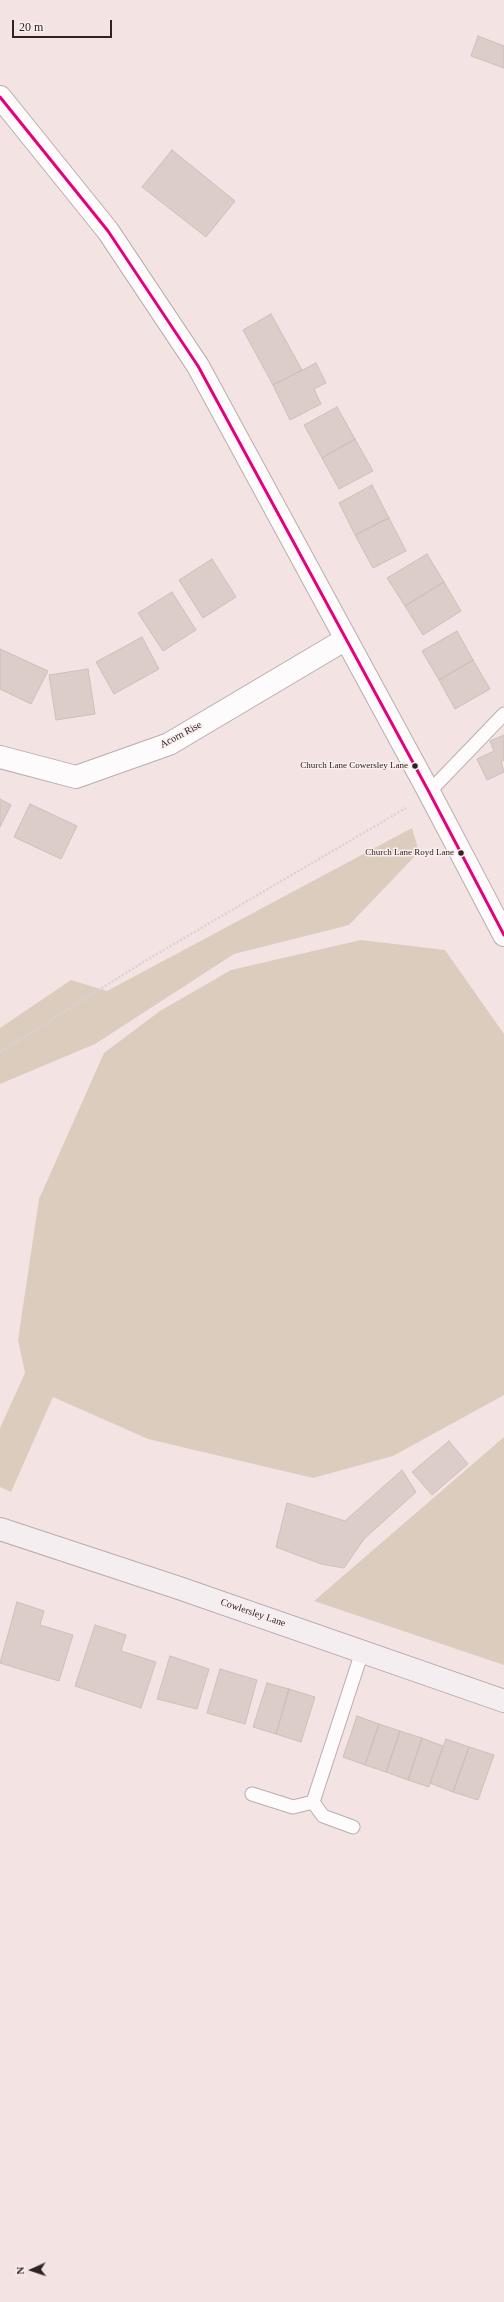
<!DOCTYPE html>
<style>
body{margin:0}
#map{position:relative;width:504px;height:2302px;overflow:hidden;background:#f4e3e3;font-family:Georgia,serif}
canvas{display:block}
.north{position:absolute;left:12px;top:2250px;width:40px;height:40px;-webkit-text-stroke:3px #fbeeee;paint-order:stroke;rotate:267deg;font-size:11px;font-weight:700;line-height:16px;text-align:center;color:#2e2323}
.north::after{content:'';display:block;margin:auto;width:14px;height:18px;background:#2e2323;clip-path:polygon(50% 0,100% 100%,50% 72%,0 100%)}
.scale{position:absolute;left:12px;top:20px;width:100px;height:18px;box-sizing:border-box;border:2px solid #2e2323;border-top:0;padding-left:5px;font-size:12px;line-height:14px;white-space:nowrap;color:#2e2323;-webkit-text-stroke:3px #fbeeee;paint-order:stroke}
</style>
<div id="map">
<canvas width="504" height="2302"></canvas>
<div class="north">N</div>
<div class="scale">20 m</div>
</div>
<script>
const context = document.querySelector('canvas').getContext('2d');
context.lineJoin = 'round';
function paint(path, color) { context.fillStyle = color; context.fill(path, 'evenodd'); }
const poly = rows => new Path2D(rows.map(r => 'M' + r).join(''));
function stroke(path, color, width, dash) { context.strokeStyle = color; context.lineWidth = width; context.lineCap = dash ? 'butt' : 'round'; context.setLineDash(dash || []); context.stroke(path); }
function write(font, color, halo, rows, align = 'center') {
  context.font = font + ' Georgia,serif'; context.lineWidth = 3; context.setLineDash([]); context.textBaseline = 'middle'; context.strokeStyle = halo; context.fillStyle = color; for (const [text, x, y, turn = 0] of rows) {
    context.save(); context.translate(x, y); context.rotate((+turn || 0) * Math.PI / 180); context.textAlign = isNaN(turn) ? turn : align; if (halo) context.strokeText(text, 0, 0); context.fillText(text, 0, 0); context.restore();
  }
}
paint(poly([
 [412,828,419,852,349,925,234,954,95,1044,0,1084,0,1028,71,980,107,991],
 [361,940,445,950,504,1034,504,1395,393,1456,313,1478,148,1439,53,1397,11,1492,0,1487,0,1428,25,1373,18,1340,39,1199,104,1053,160,1011,231,970],
 [504,1437,504,1665,314,1601]
]), '#dbccbe');
const building = poly([
 [478,36,504,46,504,68,471,56,478,36],
 [172,150,235,201,206,237,142,187,172,150],
 [271,314,302,370,273,385,243,330,271,314],
 [316,363,326,383,314,389,321,404,290,420,273,385,316,363],
 [337,407,355,439,322,458,304,425,337,407],
 [355,439,373,471,339,489,322,458,355,439],
 [372,485,389,518,355,535,339,503,372,485],
 [389,518,406,551,373,568,355,535,389,518],
 [427,554,444,582,405,606,387,578,427,554],
 [212,559,236,597,203,618,179,580,212,559],
 [444,582,461,611,423,635,405,606,444,582],
 [172,592,196,630,163,651,138,613,172,592],
 [457,631,473,660,439,680,422,651,457,631],
 [142,637,159,669,114,694,96,662,142,637],
 [0,649,48,671,31,704,0,689,0,649],
 [473,660,490,689,455,709,439,680,473,660],
 [88,669,95,714,56,720,49,675,88,669],
 [504,735,504,760,501,761,504,772,487,780,477,759,494,751,490,741,504,735],
 [0,799,11,805,0,827,0,799],
 [30,804,77,826,61,859,14,837,30,804],
 [449,1441,468,1464,432,1495,412,1472,449,1441],
 [402,1470,416,1492,364,1539,344,1568,321,1564,276,1547,287,1503,345,1521,402,1470],
 [17,1602,44,1611,40,1625,73,1635,59,1681,0,1663,17,1602],
 [95,1625,126,1635,121,1651,156,1662,141,1708,75,1686,95,1625],
 [170,1656,209,1669,197,1709,157,1699,170,1656],
 [220,1669,257,1680,245,1724,207,1713,220,1669],
 [267,1683,289,1689,276,1734,253,1727,267,1683],
 [289,1689,315,1697,301,1742,276,1734,289,1689],
 [357,1716,379,1724,365,1765,343,1757,357,1716],
 [379,1724,400,1731,386,1772,365,1765,379,1724],
 [400,1731,422,1738,408,1780,386,1772,400,1731],
 [422,1738,443,1746,429,1787,408,1780,422,1738],
 [446,1739,469,1747,453,1792,430,1783,446,1739],
 [469,1747,494,1755,478,1800,453,1792,469,1747]
]);
paint(building, '#dccdc8');
stroke(building, '#cbbfbc', 1);
const lane = poly([
 [429,792,504,714],
 [252,1794,293,1807,313,1802],
 [313,1802,362,1652],
 [313,1802,323,1816,353,1827]
]);
const street = poly([
 [0,97,108,231,198,366,429,792,504,935],
 [0,757,76,777,169,744,346,639]
]);
const secondary = poly([
 [0,1529,179,1588,504,1701]
]);
stroke(lane, '#baadad', 15);
stroke(street, '#baadad', 24);
stroke(secondary, '#baadad', 24);
stroke(poly([
 [0,1052,145,961,406,808]
]), '#d7d3d3', 2.5, [2, 2]);
stroke(lane, '#fdfbfb', 13);
stroke(street, '#fdfbfb', 22);
stroke(secondary, '#f4eef1', 22);
stroke(poly([
 [0,97,108,231,198,366,429,792,504,935]
]), '#e5007d', 3);
for (const [x, y, r, color] of [
 [415,766,3.5,"#2e2323"],
 [461,853,3.5,"#2e2323"]
]) { const dot = new Path2D(); dot.arc(x, y, r, 0, 2 * Math.PI); context.fillStyle = color; context.fill(dot); stroke(dot, '#fbeeee', 1.5); }
write('9px', '#2e2323', '#fbeeee', [
 ["Church Lane Cowersley Lane",408,766],
 ["Church Lane Royd Lane",454,853]
], 'right');
write('10px', '#2e2323', '#fbeeee', [
 ["Acorn Rise",181,735,-28],
 ["Cowlersley Lane",253,1613,19]
]);
</script>
